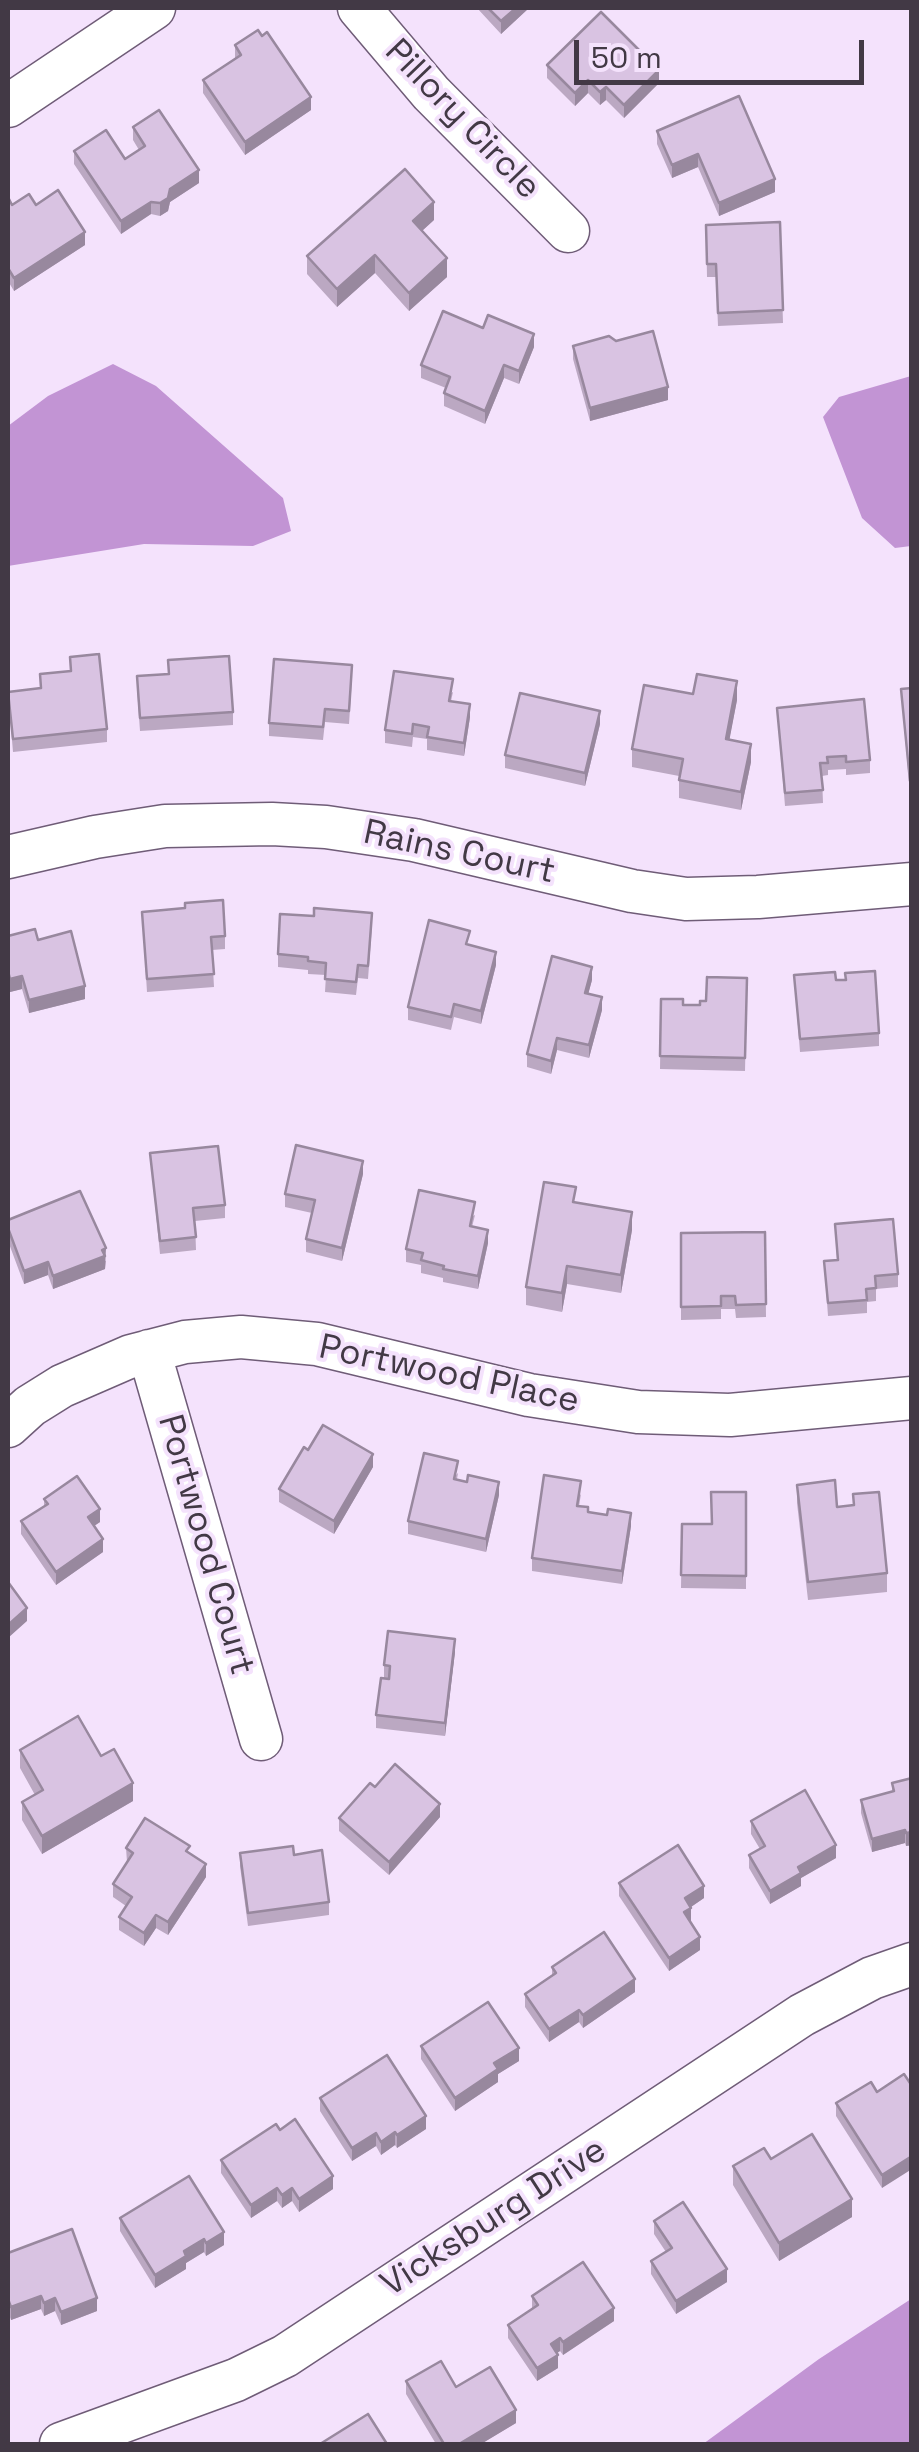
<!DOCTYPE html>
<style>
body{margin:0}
#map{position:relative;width:919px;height:2452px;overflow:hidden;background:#f4e2fc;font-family:"Space Grotesk",sans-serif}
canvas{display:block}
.frame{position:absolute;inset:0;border:10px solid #423945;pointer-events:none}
.scale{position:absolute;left:574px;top:40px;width:290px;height:45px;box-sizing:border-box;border:5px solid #423945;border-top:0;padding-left:12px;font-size:30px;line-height:35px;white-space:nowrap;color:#423945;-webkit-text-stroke:8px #f4e2fc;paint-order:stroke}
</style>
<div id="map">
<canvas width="919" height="2452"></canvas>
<div class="frame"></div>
<div class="scale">50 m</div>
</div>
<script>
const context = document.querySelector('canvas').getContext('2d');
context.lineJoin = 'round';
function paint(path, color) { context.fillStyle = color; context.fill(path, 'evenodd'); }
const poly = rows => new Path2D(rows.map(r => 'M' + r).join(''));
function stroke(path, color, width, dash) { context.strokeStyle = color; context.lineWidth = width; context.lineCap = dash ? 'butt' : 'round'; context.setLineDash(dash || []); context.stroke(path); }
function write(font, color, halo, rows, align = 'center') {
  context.font = font + ' "Space Grotesk",sans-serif'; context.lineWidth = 8; context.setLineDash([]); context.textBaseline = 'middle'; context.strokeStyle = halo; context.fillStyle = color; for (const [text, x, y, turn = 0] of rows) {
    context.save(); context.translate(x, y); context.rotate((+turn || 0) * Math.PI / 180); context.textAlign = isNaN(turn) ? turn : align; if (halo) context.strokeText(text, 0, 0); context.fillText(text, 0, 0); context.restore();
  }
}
paint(poly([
 [113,364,156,386,283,498,291,531,253,546,144,544,8,566,8,426,48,396],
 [911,376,911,546,895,548,862,518,823,417,839,397],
 [911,2299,911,2444,703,2444,819,2359]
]), '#c294d4');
const minor = poly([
 [359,8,431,93,568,231],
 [8,106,154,8],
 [8,857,95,837,165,826,272,824,326,827,414,840,632,891,686,899,758,897,912,884],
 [149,1351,261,1739],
 [8,1426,30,1406,62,1386,131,1356,185,1342,241,1337,317,1344,529,1395,638,1412,730,1415,912,1398],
 [61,2444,236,2380,285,2356,802,2015,872,1978,912,1964]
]);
stroke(minor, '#6f5c77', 45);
stroke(minor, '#fff', 42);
paint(poly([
 [477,8,529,8,501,34],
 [235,45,311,110,245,155,203,93,203,80,235,58],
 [547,65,659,83,624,118,606,100,600,105,588,93,575,106,547,78],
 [133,127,199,183,170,202,168,211,160,216,151,214,121,234,74,164,74,151,125,159,139,150,133,140],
 [657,131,775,192,719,216,698,167,672,178,657,144],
 [8,197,12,205,36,205,85,245,14,291,8,281],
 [434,220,422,231,447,277,409,311,375,273,337,307,307,274,307,256],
 [780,222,783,323,718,326,716,277,707,277,706,225],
 [483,328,534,347,519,384,504,378,485,424,444,406,444,393,446,388,421,378,421,365],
 [616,341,668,400,590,421,573,359,573,346],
 [70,657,107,729,107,742,13,752,8,692,41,688,70,671],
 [168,674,233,712,233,725,140,731,137,689],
 [352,678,349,724,325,722,323,740,269,736,269,723],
 [912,688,912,793,910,794,901,689],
 [453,692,451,701,470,717,464,756,427,750,427,739,413,737,412,747,385,743,385,730],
 [693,694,737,700,729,740,751,762,741,810,679,798,679,776,632,767,632,749],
 [777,708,870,760,870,773,846,775,846,769,828,770,828,775,822,776,823,803,785,806],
 [600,724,585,786,505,768,505,755],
 [142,912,225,936,225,949,212,950,214,987,147,992],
 [372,926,368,979,358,978,356,995,325,992,326,975,308,974,308,970,278,967,278,954],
 [8,936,38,940,85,999,29,1013,22,989,10,992,8,984],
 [470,945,496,965,481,1024,454,1017,451,1030,408,1020,408,1007],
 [794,975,879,1033,879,1046,800,1052],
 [747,978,745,1071,660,1069,661,999,683,1005,700,1005],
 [592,980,588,994,602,1010,589,1058,557,1050,551,1074,527,1067,527,1054],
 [150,1153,225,1205,225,1218,195,1221,196,1250,160,1254],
 [363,1174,342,1261,306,1252,306,1239,312,1213,285,1207,285,1194],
 [576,1203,632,1230,621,1293,567,1284,562,1312,526,1305,526,1287],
 [475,1215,472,1227,488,1243,478,1289,443,1282,443,1278,421,1273,421,1265,406,1262,406,1249],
 [8,1220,106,1261,105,1269,53,1289,48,1275,24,1284,8,1241],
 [835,1224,898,1274,898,1287,876,1289,876,1301,867,1302,867,1313,828,1316,824,1261,837,1260],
 [765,1232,766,1317,736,1318,735,1309,721,1309,721,1319,681,1320,681,1233],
 [308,1450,373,1467,334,1534,279,1502,279,1489],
 [458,1473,457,1479,499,1495,486,1552,408,1534,408,1521],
 [797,1485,837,1507,887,1573,887,1592,808,1600,797,1503],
 [746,1492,746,1589,681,1588,682,1524,712,1524],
 [581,1494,579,1506,588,1512,631,1526,622,1584,532,1571,532,1558],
 [44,1499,100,1522,94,1526,103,1552,56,1585,21,1534,21,1521,44,1506],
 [455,1652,445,1736,376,1728,376,1715,384,1678,384,1665],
 [20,1750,101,1756,133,1801,42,1854,22,1820,22,1802,35,1795,20,1768],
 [912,1778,912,1845,906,1846,905,1843,872,1852,861,1813,861,1800,892,1791,892,1783],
 [375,1787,440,1817,389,1875,339,1831,339,1818],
 [751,1821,836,1858,801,1878,801,1886,770,1904,749,1868,749,1855,760,1849,751,1834],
 [126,1848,190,1853,206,1877,168,1935,156,1928,144,1946,119,1930,119,1917,126,1906,113,1897,113,1884,127,1862],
 [240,1853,294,1855,329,1902,329,1915,248,1926,240,1866],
 [619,1883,704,1898,691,1907,690,1922,700,1950,669,1971,619,1896],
 [552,1967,635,1992,583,2028,579,2022,549,2042,525,2007,525,1994,552,1976],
 [421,2046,519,2061,498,2074,498,2082,455,2111,421,2059],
 [904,2074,882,2188,836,2116,836,2103,877,2092],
 [320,2098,426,2129,397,2148,395,2145,381,2155,376,2146,352,2161,320,2111],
 [280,2130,333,2189,299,2212,292,2201,282,2208,277,2201,251,2218,221,2173,221,2160],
 [733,2166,852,2217,779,2261,733,2185],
 [120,2218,224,2245,206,2256,204,2252,186,2263,186,2269,155,2288,120,2231],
 [654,2221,727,2282,676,2314,651,2274,651,2261,666,2252,654,2234],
 [8,2253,97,2311,61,2325,55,2311,44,2316,41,2309,11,2320,8,2312],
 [532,2296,614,2321,563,2355,560,2351,557,2353,558,2368,537,2381,508,2338,508,2325,532,2309],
 [406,2381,456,2387,516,2423,481,2444,436,2444,406,2394]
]), '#bba8c2');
paint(poly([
 [516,8,529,8,501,34,501,21],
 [659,70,659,83,624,118,624,105],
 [588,80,588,93,575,106,575,93],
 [606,87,606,100,600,105,600,92],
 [311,97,311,110,245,155,245,142],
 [698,154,698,167,672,178,672,165],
 [199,170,199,183,170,202,168,211,160,216,160,203,170,189],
 [775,179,775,192,719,216,719,203],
 [151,202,151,214,121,234,121,221],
 [434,202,434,220,413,239,413,221],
 [85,232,85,245,14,291,14,278],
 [375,255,375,273,337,307,337,289],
 [447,258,447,277,409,311,409,293],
 [534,334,534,347,519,384,519,371],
 [504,365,504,378,485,424,485,411],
 [668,387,668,400,590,421,590,408],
 [737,681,737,700,726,758,726,739],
 [470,704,470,717,464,756,464,743],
 [600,711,600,724,585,786,585,773],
 [751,744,751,762,741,810,741,792],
 [496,952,496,965,481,1024,481,1011],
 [592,967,592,980,585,1006,585,993],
 [22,976,22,989,10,992,10,979],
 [85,986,85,999,29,1013,29,1000],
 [602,997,602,1010,589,1058,589,1045],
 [557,1038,557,1050,551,1074,551,1061],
 [363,1161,363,1174,342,1261,342,1248],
 [632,1212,632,1230,621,1293,621,1275],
 [488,1230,488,1243,478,1289,478,1276],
 [106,1248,105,1269,53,1289,53,1276],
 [48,1262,48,1275,24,1284,24,1271],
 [567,1266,567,1284,562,1312,562,1293],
 [373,1454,373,1467,334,1534,334,1521],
 [499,1482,499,1495,486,1552,486,1539],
 [100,1509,100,1522,88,1530,88,1517],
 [631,1513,631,1526,622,1584,622,1571],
 [103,1539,103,1552,56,1585,56,1572],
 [27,1608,27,1621,8,1638,8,1625],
 [455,1639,455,1652,445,1736,445,1723],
 [133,1783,133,1801,42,1854,42,1836],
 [440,1804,440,1817,389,1875,389,1862],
 [905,1830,905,1843,872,1852,872,1839],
 [912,1832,912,1845,906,1846,906,1833],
 [836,1845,836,1858,801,1878,801,1886,770,1904,770,1891,798,1867],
 [206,1864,206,1877,168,1935,168,1922],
 [704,1886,704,1898,685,1911,685,1898],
 [691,1908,691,1921,684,1925,684,1912],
 [156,1915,156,1928,144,1946,144,1933],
 [700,1937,700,1950,669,1971,669,1958],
 [635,1979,635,1992,583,2028,583,2015],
 [579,2010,579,2022,549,2042,549,2029],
 [519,2048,519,2061,498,2074,498,2082,455,2111,455,2098,494,2063],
 [426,2116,426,2129,397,2148,397,2135],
 [395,2132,395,2145,381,2155,381,2142],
 [376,2133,376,2146,352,2161,352,2148],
 [912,2156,912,2169,882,2188,882,2175],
 [333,2176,333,2189,299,2212,299,2199],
 [277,2188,277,2201,251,2218,251,2205],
 [292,2188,292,2201,282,2208,282,2195],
 [852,2199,852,2217,779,2261,779,2243],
 [224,2232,224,2245,206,2256,206,2243],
 [204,2239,204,2252,186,2263,186,2269,155,2288,155,2275,184,2251],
 [727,2269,727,2282,676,2314,676,2301],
 [41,2296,41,2309,11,2320,11,2307],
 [55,2298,55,2311,44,2316,44,2303],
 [97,2298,97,2311,61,2325,61,2312],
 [614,2308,614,2321,563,2355,563,2342],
 [560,2338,560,2351,551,2357,551,2344],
 [558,2355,558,2368,537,2381,537,2368],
 [516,2410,516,2423,481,2444,459,2444]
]), '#98889e');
const building = poly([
 [488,8,516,8,501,21,488,8],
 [601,12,659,70,624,105,606,87,600,92,588,80,575,93,547,65,601,12],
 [258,30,262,36,267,32,311,97,245,142,203,80,241,55,235,45,258,30],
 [739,96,775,179,719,203,698,154,672,165,657,131,739,96],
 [159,110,199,170,170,189,168,198,160,203,151,202,121,221,74,151,106,130,125,159,145,146,133,127,159,110],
 [405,169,434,202,413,221,447,258,409,293,375,255,337,289,307,256,405,169],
 [58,190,85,232,14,278,8,268,8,197,12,205,29,194,36,205,58,190],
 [780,222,783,310,718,313,716,264,707,264,706,225,780,222],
 [443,311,483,328,488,315,534,334,519,371,504,365,485,411,444,393,450,377,421,365,443,311],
 [653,331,668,387,590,408,573,346,609,336,616,341,653,331],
 [99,654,107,729,13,739,8,692,41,688,40,674,71,671,70,657,99,654],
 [229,656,233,712,140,718,137,676,169,674,168,660,229,656],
 [274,659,352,665,349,711,325,709,323,727,269,723,274,659],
 [394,671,453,679,449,701,470,704,464,743,427,737,429,727,413,724,412,734,385,730,394,671],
 [697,674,737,681,726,739,751,744,741,792,679,780,683,759,632,749,644,685,693,694,697,674],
 [912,688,912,781,910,781,901,689,912,688],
 [520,693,600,711,585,773,505,755,520,693],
 [864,699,870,760,846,762,846,756,827,757,828,763,820,763,823,790,785,793,777,708,864,699],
 [223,900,225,936,211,937,214,974,147,979,142,912,185,908,185,903,223,900],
 [314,908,372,913,368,966,358,965,356,982,325,979,326,963,308,961,308,957,278,954,280,914,314,916,314,908],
 [429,920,470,931,466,944,496,952,481,1011,454,1004,451,1017,408,1007,429,920],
 [35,929,38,940,71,931,85,986,29,1000,22,976,10,979,8,971,8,936,35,929],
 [552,956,592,967,585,993,602,997,589,1045,557,1038,551,1061,527,1054,552,956],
 [875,971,879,1033,800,1039,794,975,835,972,836,980,846,980,845,973,875,971],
 [707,977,747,978,745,1058,660,1056,661,999,683,999,683,1005,700,1005,700,1001,706,1001,707,977],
 [296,1145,363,1161,342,1248,306,1239,315,1200,285,1194,296,1145],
 [218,1146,225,1205,193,1208,196,1237,160,1241,150,1153,218,1146],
 [544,1182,576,1187,573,1202,632,1212,621,1275,567,1266,562,1293,526,1287,544,1182],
 [419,1190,475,1202,470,1226,488,1230,478,1276,443,1269,444,1266,421,1260,423,1253,406,1249,419,1190],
 [80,1191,106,1248,102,1250,105,1256,53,1276,48,1262,24,1271,8,1228,8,1220,80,1191],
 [893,1219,898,1274,875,1276,876,1288,866,1289,867,1300,828,1303,824,1261,838,1260,835,1224,893,1219],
 [765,1232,766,1304,736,1305,735,1296,721,1296,721,1306,681,1307,681,1233,765,1232],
 [323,1425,373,1454,334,1521,279,1489,304,1447,308,1450,323,1425],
 [424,1453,458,1461,454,1479,467,1482,468,1475,499,1482,486,1539,408,1521,424,1453],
 [544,1475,581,1481,577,1506,588,1507,588,1512,607,1515,608,1509,631,1513,622,1571,532,1558,544,1475],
 [77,1476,100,1509,88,1517,103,1539,56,1572,21,1521,48,1504,44,1499,77,1476],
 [835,1480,837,1507,854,1505,853,1494,879,1492,887,1573,808,1582,797,1485,835,1480],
 [711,1492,746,1492,746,1576,681,1575,682,1524,712,1524,711,1492],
 [8,1582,27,1608,8,1625,8,1582],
 [388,1631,455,1639,445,1723,376,1715,381,1678,389,1679,390,1666,384,1665,388,1631],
 [78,1716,101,1756,114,1749,133,1783,42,1836,22,1802,43,1790,20,1750,78,1716],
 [395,1764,440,1804,389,1862,339,1818,370,1783,375,1787,395,1764],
 [912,1778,912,1832,906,1833,905,1830,872,1839,861,1800,894,1791,892,1783,912,1778],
 [805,1790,836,1845,798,1867,801,1873,770,1891,749,1855,765,1846,751,1821,805,1790],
 [145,1818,190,1846,186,1851,206,1864,168,1922,156,1915,144,1933,119,1917,132,1897,113,1884,133,1853,126,1848,145,1818],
 [678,1845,704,1886,685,1898,691,1908,684,1912,700,1937,669,1958,619,1883,678,1845],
 [293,1846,294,1855,322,1850,329,1902,248,1913,240,1853,293,1846],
 [604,1932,635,1979,583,2015,579,2010,549,2029,525,1994,556,1973,552,1967,604,1932],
 [488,2002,519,2048,494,2063,498,2069,455,2098,421,2046,488,2002],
 [387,2055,426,2116,397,2135,395,2132,381,2142,376,2133,352,2148,320,2098,387,2055],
 [904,2074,912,2086,912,2156,882,2175,836,2103,871,2082,877,2092,904,2074],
 [295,2119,333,2176,299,2199,292,2188,282,2195,277,2188,251,2205,221,2160,276,2124,280,2130,295,2119],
 [812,2134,852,2199,779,2243,733,2166,764,2148,771,2159,812,2134],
 [189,2176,224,2232,206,2243,204,2239,184,2251,186,2256,155,2275,120,2218,189,2176],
 [683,2202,727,2269,676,2301,651,2261,672,2248,654,2221,683,2202],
 [72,2229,97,2298,61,2312,55,2298,44,2303,41,2296,11,2307,8,2299,8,2253,72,2229],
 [583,2262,614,2308,563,2342,560,2338,551,2344,558,2355,537,2368,508,2325,538,2305,532,2296,583,2262],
 [441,2361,456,2387,490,2367,516,2410,459,2444,444,2444,406,2381,441,2361],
 [368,2414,387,2444,320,2444,368,2414]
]);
paint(building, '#d9c3e2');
stroke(building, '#98889e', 2.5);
write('35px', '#423945', '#f4e2fc', [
 ["Pillory Circle",462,120,46],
 ["Rains Court",459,853,12],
 ["Portwood Place",449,1375,12],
 ["Portwood Court",205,1545,74],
 ["Vicksburg Drive",494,2218,-33]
]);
</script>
